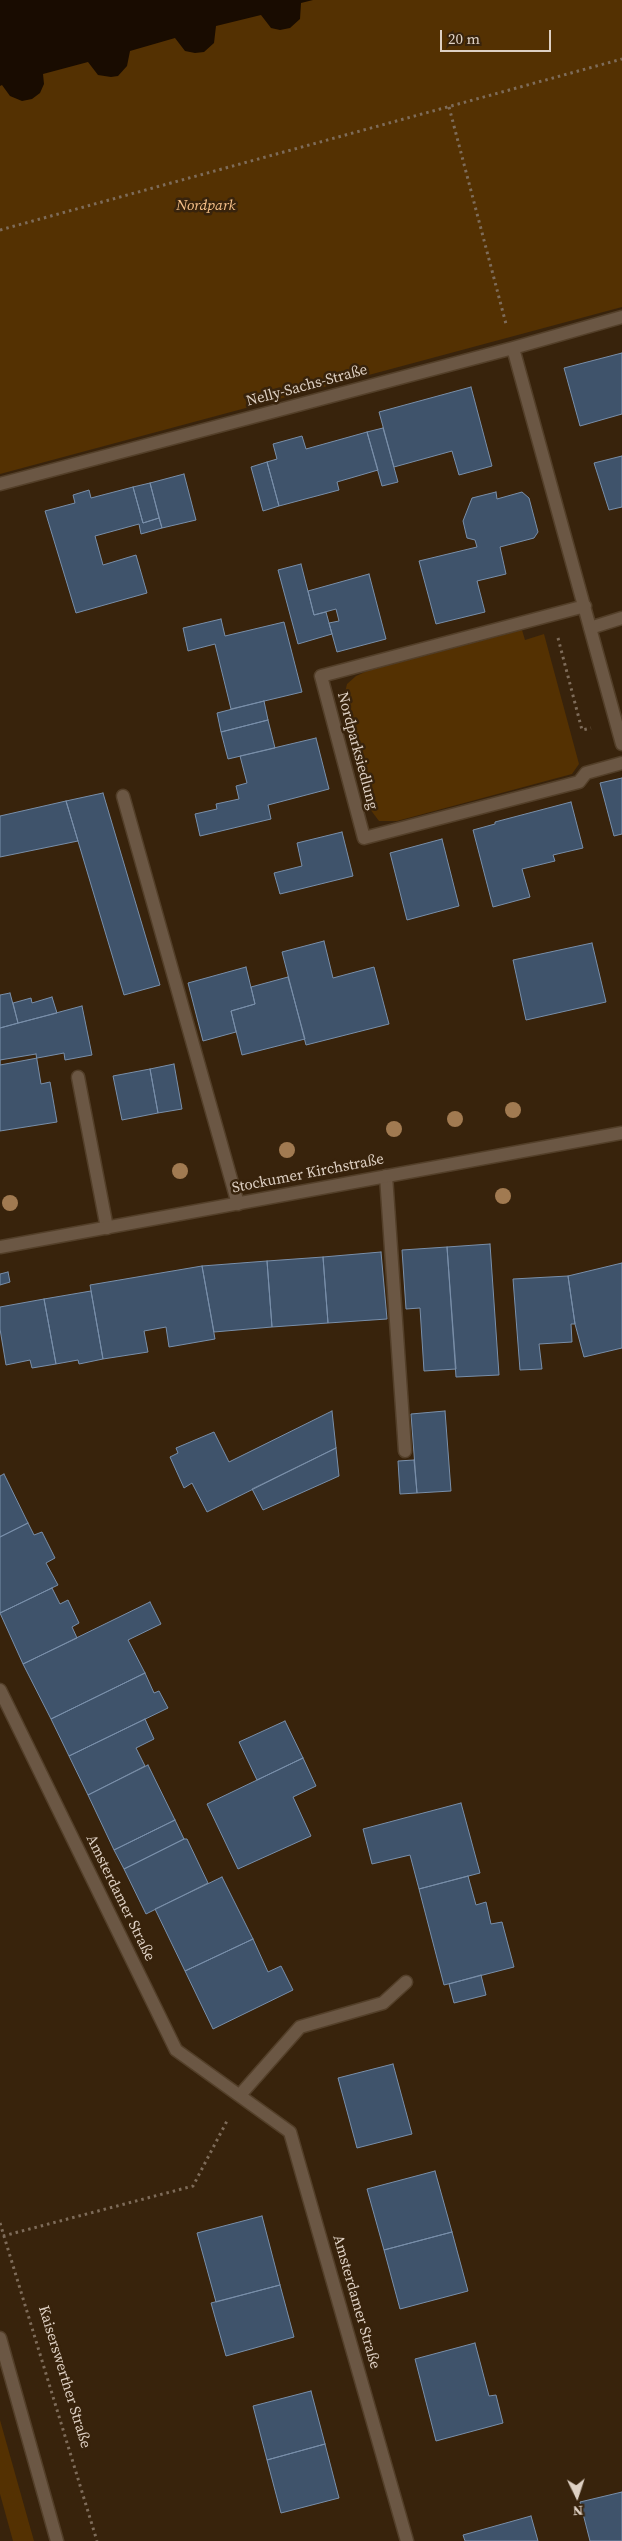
<!DOCTYPE html>
<meta charset="utf-8">
<style>
body{margin:0}
#map{position:relative;width:622px;height:2541px;overflow:hidden;background:#38230c;font-family:"Source Serif 4",serif}
canvas{display:block}
.north{position:absolute;left:552px;top:2471px;width:50px;height:50px;-webkit-text-stroke:4px #38230c;paint-order:stroke;rotate:176deg;font-size:14px;font-weight:700;line-height:20px;text-align:center;color:#ded0c3}
.north::after{content:'';display:block;margin:auto;width:18px;height:22px;background:#ded0c3;clip-path:polygon(50% 0,100% 100%,50% 72%,0 100%)}
.scale{position:absolute;left:440px;top:30px;width:111px;height:22px;box-sizing:border-box;border:2px solid #ded0c3;border-top:0;padding-left:6px;font-size:15px;line-height:18px;white-space:nowrap;color:#ded0c3;-webkit-text-stroke:4px #38230c;paint-order:stroke}
</style>
<div id="map">
<canvas width="622" height="2541"></canvas>
<div class="north">N</div>
<div class="scale">20 m</div>
</div>
<script>
const context = document.querySelector('canvas').getContext('2d');
context.lineJoin = 'round';
function paint(path, color) { context.fillStyle = color; context.fill(path, 'evenodd'); }
const poly = rows => new Path2D(rows.map(r => 'M' + r).join(''));
function stroke(path, color, width, dash) { context.strokeStyle = color; context.lineWidth = width; context.lineCap = dash ? 'butt' : 'round'; context.setLineDash(dash || []); context.stroke(path); }
function write(font, color, halo, rows, align = 'center') {
  context.font = font + ' "Source Serif 4",serif'; context.lineWidth = 5; context.setLineDash([]); context.textBaseline = 'middle'; context.strokeStyle = halo; context.fillStyle = color; for (const [text, x, y, turn = 0] of rows) {
    context.save(); context.translate(x, y); context.rotate((+turn || 0) * Math.PI / 180); context.textAlign = isNaN(turn) ? turn : align; if (halo) context.strokeText(text, 0, 0); context.fillText(text, 0, 0); context.restore();
  }
}
paint(poly([
 [0,0,622,0,622,307,0,474],
 [522,630,525,640,544,634,579,764,572,774,397,821,379,821,370,809,342,705,347,684,356,676,367,671],
 [0,2420,34,2541,13,2541,0,2494]
]), '#543102');
paint(poly([
 [0,0,313,0,301,3,300,19,290,28,280,30,271,28,261,15,216,26,214,43,204,52,195,53,185,51,175,38,130,51,127,66,118,76,111,77,98,75,88,62,43,74,44,84,40,93,32,99,22,101,10,96,2,85,0,86]
]), '#190c01');
const building = poly([
 [622,353,622,414,580,426,564,368,622,353],
 [471,387,492,466,459,475,452,451,394,467,379,412,471,387],
 [383,428,398,482,382,486,367,432,383,428],
 [367,432,378,470,337,482,339,490,279,506,267,462,277,459,273,444,302,436,306,449,367,432],
 [622,456,622,507,609,510,594,463,622,456],
 [267,462,279,506,263,511,251,467,267,462],
 [184,474,196,520,162,528,150,483,184,474],
 [150,483,159,518,143,523,133,487,150,483],
 [133,487,143,523,159,518,162,528,141,534,139,524,95,536,103,565,136,555,147,593,76,613,45,511,75,503,73,495,89,490,91,498,133,487],
 [496,492,497,499,522,492,529,498,538,532,534,538,500,547,506,574,477,581,485,612,436,624,419,561,477,547,475,540,467,538,463,521,472,498,496,492],
 [301,564,314,615,326,612,332,634,298,644,278,570,301,564],
 [369,574,386,639,337,652,329,623,339,621,336,609,314,615,308,591,369,574],
 [221,619,225,636,284,622,302,692,231,709,215,644,188,651,183,628,221,619],
 [264,701,268,720,221,732,217,713,264,701],
 [268,720,275,748,228,759,221,732,268,720],
 [316,738,329,789,268,805,271,819,200,836,195,814,217,809,216,804,239,799,236,786,247,783,240,756,316,738],
 [622,778,622,834,614,836,600,783,622,778],
 [103,793,160,985,124,995,66,801,103,793],
 [66,801,78,841,0,857,0,816,66,801],
 [571,802,583,848,553,855,555,861,522,869,530,897,493,907,473,830,495,824,495,822,571,802],
 [342,832,353,876,280,894,274,873,302,866,297,843,342,832],
 [442,839,459,906,407,920,390,853,442,839],
 [324,941,333,978,374,967,389,1024,306,1045,282,952,324,941],
 [592,943,606,1002,526,1020,513,960,592,943],
 [246,967,255,1004,231,1011,236,1032,203,1041,188,983,246,967],
 [288,977,305,1039,242,1055,231,1011,255,1004,251,987,288,977],
 [10,993,18,1023,0,1028,0,995,10,993],
 [52,997,57,1013,18,1023,13,1003,31,998,32,1003,52,997],
 [82,1006,92,1055,65,1060,64,1053,0,1065,0,1028,82,1006],
 [36,1054,41,1084,50,1082,57,1122,0,1131,0,1060,36,1054],
 [174,1064,182,1109,158,1113,150,1069,174,1064],
 [150,1069,158,1113,122,1120,113,1076,150,1069],
 [490,1244,499,1375,456,1377,447,1247,490,1244],
 [447,1247,456,1369,424,1371,420,1308,406,1309,402,1250,447,1247],
 [381,1252,387,1319,328,1323,323,1257,381,1252],
 [323,1257,328,1323,272,1327,267,1261,323,1257],
 [267,1261,272,1327,214,1332,202,1266,267,1261],
 [622,1263,622,1348,584,1357,575,1324,568,1276,622,1263],
 [202,1266,215,1339,169,1347,166,1327,144,1331,148,1352,103,1359,90,1285,202,1266],
 [8,1272,10,1282,0,1285,0,1274,8,1272],
 [568,1276,575,1324,571,1324,572,1342,539,1344,542,1369,520,1370,513,1279,568,1276],
 [91,1291,103,1359,79,1364,78,1360,56,1364,44,1299,91,1291],
 [44,1299,56,1364,32,1368,30,1360,6,1365,0,1329,0,1307,44,1299],
 [332,1411,336,1448,207,1512,192,1483,184,1488,170,1457,178,1453,176,1448,214,1432,229,1462,332,1411],
 [445,1411,451,1491,417,1493,411,1414,445,1411],
 [336,1448,339,1476,263,1510,252,1489,336,1448],
 [414,1460,417,1493,400,1494,398,1461,414,1460],
 [4,1474,28,1523,0,1537,0,1476,4,1474],
 [28,1523,34,1535,42,1532,55,1558,46,1563,58,1585,0,1613,0,1537,28,1523],
 [52,1588,60,1604,68,1600,79,1623,72,1627,77,1638,23,1664,0,1613,52,1588],
 [150,1602,161,1624,128,1640,145,1673,51,1719,23,1664,150,1602],
 [145,1673,154,1693,159,1691,168,1708,69,1756,51,1719,145,1673],
 [145,1719,154,1739,136,1748,145,1766,88,1795,69,1756,145,1719],
 [285,1721,303,1758,257,1780,239,1742,285,1721],
 [303,1758,316,1786,293,1797,311,1836,238,1869,207,1804,303,1758],
 [148,1765,175,1820,114,1850,88,1795,148,1765],
 [461,1803,480,1873,419,1889,410,1855,372,1864,363,1829,461,1803],
 [175,1820,184,1839,124,1869,114,1850,175,1820],
 [184,1839,187,1839,208,1883,146,1914,124,1869,184,1839],
 [468,1876,476,1905,486,1902,491,1924,502,1922,514,1967,444,1985,419,1889,468,1876],
 [222,1877,253,1939,185,1971,155,1909,222,1877],
 [253,1939,268,1972,281,1966,293,1990,213,2029,185,1971,253,1939],
 [481,1975,486,1995,454,2003,449,1984,481,1975],
 [393,2064,412,2134,357,2148,338,2078,393,2064],
 [435,2171,452,2232,384,2250,367,2189,435,2171],
 [262,2216,280,2285,216,2302,197,2233,262,2216],
 [452,2232,468,2291,400,2309,384,2250,452,2232],
 [280,2285,294,2337,226,2356,211,2303,280,2285],
 [475,2343,489,2396,496,2395,503,2423,436,2441,415,2359,475,2343],
 [311,2391,325,2444,267,2460,253,2406,311,2391],
 [325,2444,339,2498,281,2513,267,2460,325,2444],
 [622,2492,622,2541,590,2541,580,2502,622,2492],
 [531,2516,538,2541,465,2541,463,2535,531,2516]
]);
paint(building, '#3f536b');
stroke(building, '#798faa', 1);
const service = poly([
 [123,796,238,1204],
 [78,1077,107,1228],
 [386,1176,405,1451]
]);
const minor = poly([
 [513,348,622,744],
 [0,484,513,348,622,317],
 [585,606,321,676,364,838,579,782,586,773,622,763],
 [590,628,622,618],
 [0,1690,176,2050,290,2132,407,2541],
 [240,2095,300,2027,383,2003,406,1982]
]);
const tertiary = poly([
 [0,1247,622,1133],
 [0,2338,57,2541]
]);
stroke(service, '#533f29', 15);
stroke(minor, '#533f29', 15);
stroke(tertiary, '#533f29', 15);
stroke(poly([
 [449,107,506,324],
 [0,230,622,59],
 [558,638,582,730,591,728],
 [0,2223,97,2541],
 [3,2236,193,2186,228,2119]
]), '#7e6c5a', 3, [2.5, 4]);
stroke(service, '#6b5744', 12);
stroke(minor, '#6b5744', 12);
stroke(tertiary, '#6b5744', 12);
context.fillStyle = '#a17a51';
for (const [x, y] of [
 [513,1110],
 [455,1119],
 [394,1129],
 [287,1150],
 [180,1171],
 [503,1196],
 [10,1203]
]) { context.beginPath(); context.arc(x, y, 8, 0, 2 * Math.PI); context.fill(); }
write('italic 15px', '#f7c18a', '#38230c', [
 ["Nordpark",206,206]
]);
write('15px', '#ded0c3', '#38230c', [
 ["Nelly-Sachs-Straße",307,386,-15],
 ["Nordparksiedlung",357,751,75],
 ["Stockumer Kirchstraße",308,1174,-11],
 ["Amsterdamer Straße",120,1898,64],
 ["Amsterdamer Straße",356,2302,74],
 ["Kaiserswerther Straße",64,2377,73]
]);
</script>
